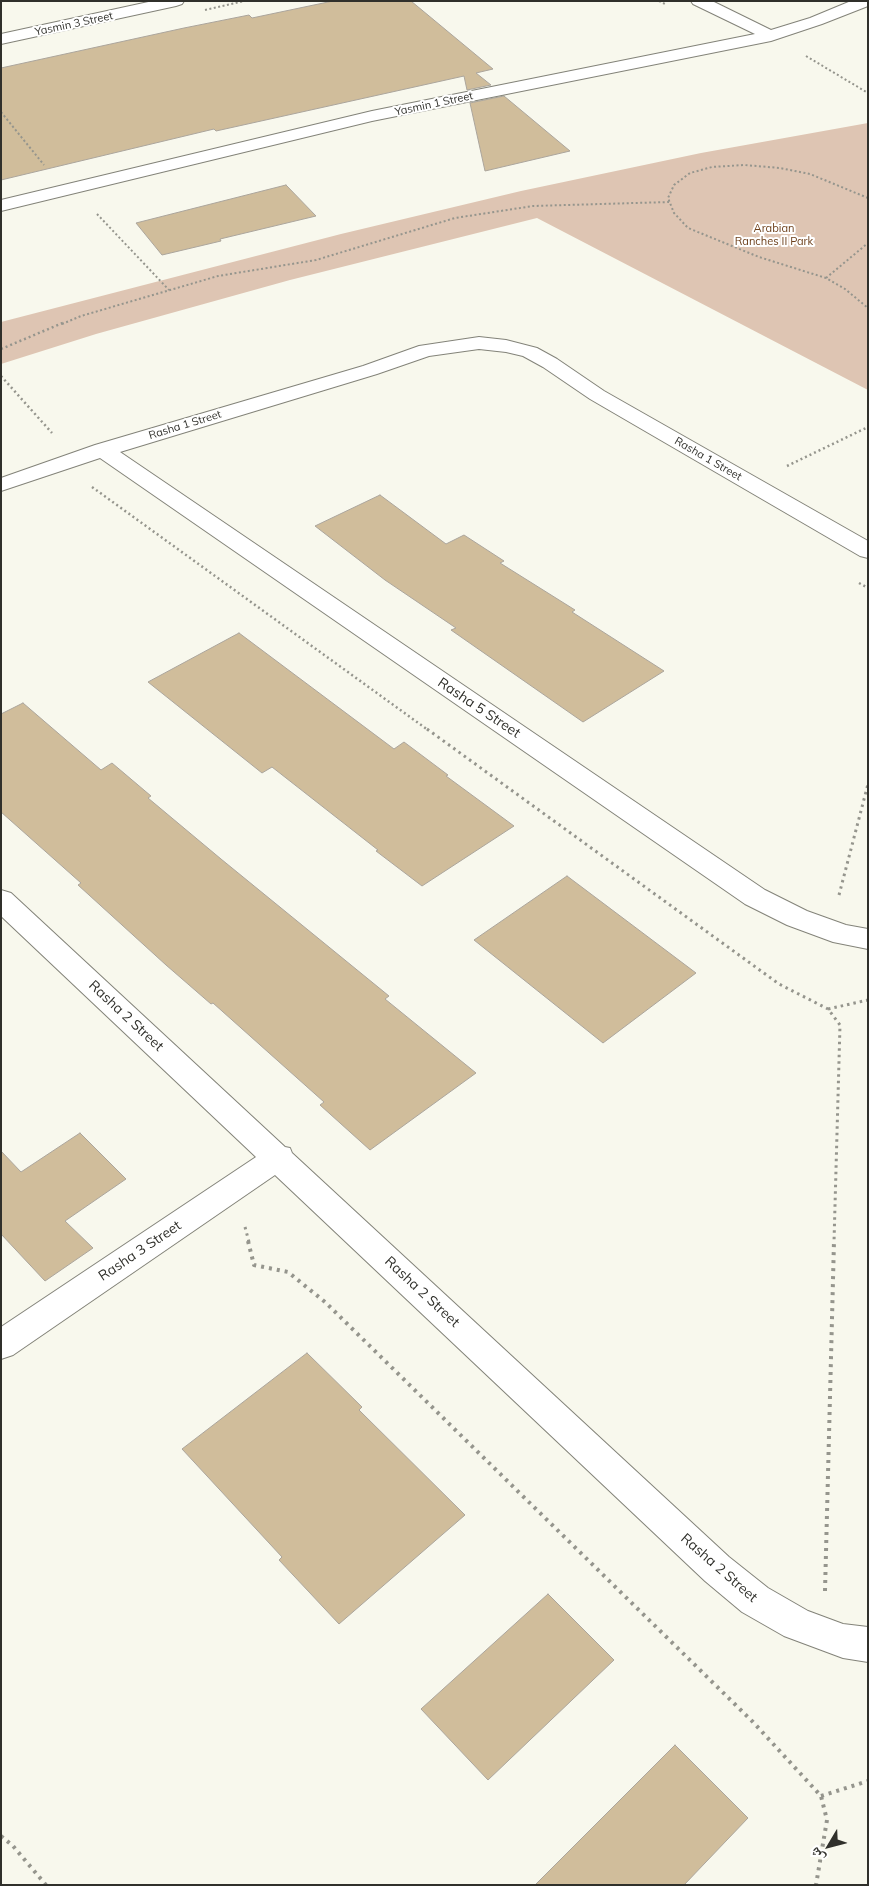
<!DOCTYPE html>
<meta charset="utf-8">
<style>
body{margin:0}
#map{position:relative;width:869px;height:1886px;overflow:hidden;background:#f8f8ed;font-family:Mulish,"Noto Naskh Arabic",sans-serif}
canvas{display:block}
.frame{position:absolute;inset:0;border:2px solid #30302b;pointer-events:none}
.north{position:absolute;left:804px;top:1821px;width:50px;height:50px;-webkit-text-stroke:4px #fff;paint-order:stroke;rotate:233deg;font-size:14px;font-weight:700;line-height:20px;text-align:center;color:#30302b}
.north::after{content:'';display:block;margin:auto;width:18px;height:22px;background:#30302b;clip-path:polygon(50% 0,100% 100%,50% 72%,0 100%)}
</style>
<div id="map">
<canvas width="869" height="1886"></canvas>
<div class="frame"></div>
<div class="north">ش</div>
</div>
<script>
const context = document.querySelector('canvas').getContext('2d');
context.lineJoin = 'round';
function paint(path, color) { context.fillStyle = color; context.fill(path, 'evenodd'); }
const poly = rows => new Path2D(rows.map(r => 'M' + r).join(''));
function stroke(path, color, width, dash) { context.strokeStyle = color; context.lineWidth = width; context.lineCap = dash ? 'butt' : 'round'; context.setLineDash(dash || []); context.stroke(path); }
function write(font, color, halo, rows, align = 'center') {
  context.font = font + ' Mulish,sans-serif'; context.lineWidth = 4; context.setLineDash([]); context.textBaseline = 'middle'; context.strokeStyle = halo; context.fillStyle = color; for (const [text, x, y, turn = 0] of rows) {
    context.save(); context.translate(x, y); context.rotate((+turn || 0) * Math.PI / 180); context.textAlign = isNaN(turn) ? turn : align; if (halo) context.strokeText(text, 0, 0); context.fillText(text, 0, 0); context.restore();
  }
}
paint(poly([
 [868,123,868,390,537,218,290,280,96,334,1,364,1,322,341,234,521,191,701,153]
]), '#dec5b3');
const building = poly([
 [333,1,411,1,493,69,476,73,491,85,467,90,464,76,216,131,214,129,1,180,1,68,184,28,249,15,252,18,333,1],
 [504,96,570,151,485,171,470,103,504,96],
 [286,185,316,216,220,239,221,241,162,255,136,223,286,185],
 [380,495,446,544,464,535,504,561,500,563,575,610,572,612,664,671,583,722,451,630,456,628,385,580,315,526,380,495],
 [239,633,394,749,404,742,448,775,446,776,514,826,422,886,376,851,378,850,272,767,262,773,148,682,239,633],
 [23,703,101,770,112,763,151,796,148,798,221,859,389,996,385,999,476,1073,370,1150,320,1105,324,1102,213,1003,211,1004,166,965,78,885,81,883,1,812,1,714,23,703],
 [567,876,696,973,603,1043,474,940,567,876],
 [80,1133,126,1179,65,1221,93,1248,45,1281,1,1234,1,1151,21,1172,80,1133],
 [307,1353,362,1407,359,1410,465,1515,339,1624,279,1560,282,1557,182,1449,307,1353],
 [548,1594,614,1660,488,1780,421,1709,548,1594],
 [675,1745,748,1818,684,1885,535,1885,675,1745]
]);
paint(building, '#d0bd9b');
stroke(building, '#aba59c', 1);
const street = poly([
 [153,1,184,1,182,4,176,6,1,44,1,34,153,1],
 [691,1,712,1,771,30,810,18,851,1,868,1,868,6,822,24,771,41,372,121,1,211,1,200,372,111,755,34,693,4,691,1],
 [479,337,506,340,537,348,557,359,604,391,868,541,868,558,860,556,590,399,543,367,523,356,506,352,479,349,429,356,377,374,120,452,765,890,807,911,846,925,868,929,868,949,833,942,787,925,745,904,100,458,1,491,1,478,95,445,363,366,419,346,479,337],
 [1,890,11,893,285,1147,290,1148,292,1153,729,1557,768,1588,808,1611,843,1624,868,1627,868,1662,843,1658,784,1636,742,1612,705,1581,275,1175,13,1355,1,1359,1,1327,256,1157,1,916,1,890]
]);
stroke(street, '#838379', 2);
stroke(poly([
 [659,1,667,5],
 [205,10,244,1],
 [806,56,868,93],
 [1,112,44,165],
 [868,198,810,174,780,168,744,165,712,167,690,173,674,185,668,198,674,213,688,228,759,257,826,278,845,289,868,308],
 [97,214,169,290],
 [826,278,868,243],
 [62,324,81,316,218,276,316,260,455,218,533,206,669,202]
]), '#95958d', 2, [2, 2.5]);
stroke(poly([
 [1,349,65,322],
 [1,376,52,433],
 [787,466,868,427],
 [92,487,428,730],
 [859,583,868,588]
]), '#95958d', 2.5, [2, 3]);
stroke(poly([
 [427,729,779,984,828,1009,840,1025,834,1242],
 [839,895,868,784],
 [828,1009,868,1000],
 [245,1227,249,1242]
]), '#95958d', 3, [2.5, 4]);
stroke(poly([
 [248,1241,254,1265,288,1272,325,1302,753,1722,821,1796,827,1820,816,1885],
 [825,1591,834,1241],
 [821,1796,868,1781],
 [1,1836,13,1846,46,1885]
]), '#95958d', 4, [3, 5]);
paint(street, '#fff');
write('11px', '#30302b', '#fff', [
 ["Yasmin 3 Street",74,24,-12],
 ["Yasmin 1 Street",434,104,-12],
 ["Rasha 1 Street",185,425,-17],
 ["Rasha 1 Street",708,459,30]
]);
write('11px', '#6c3f1a', '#fff', [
 ["Arabian",774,229],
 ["Ranches II Park",774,242]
]);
write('14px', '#30302b', '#fff', [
 ["Rasha 5 Street",479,708,34],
 ["Rasha 2 Street",126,1016,43],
 ["Rasha 3 Street",140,1251,-34],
 ["Rasha 2 Street",422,1292,43],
 ["Rasha 2 Street",719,1568,41]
]);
</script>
